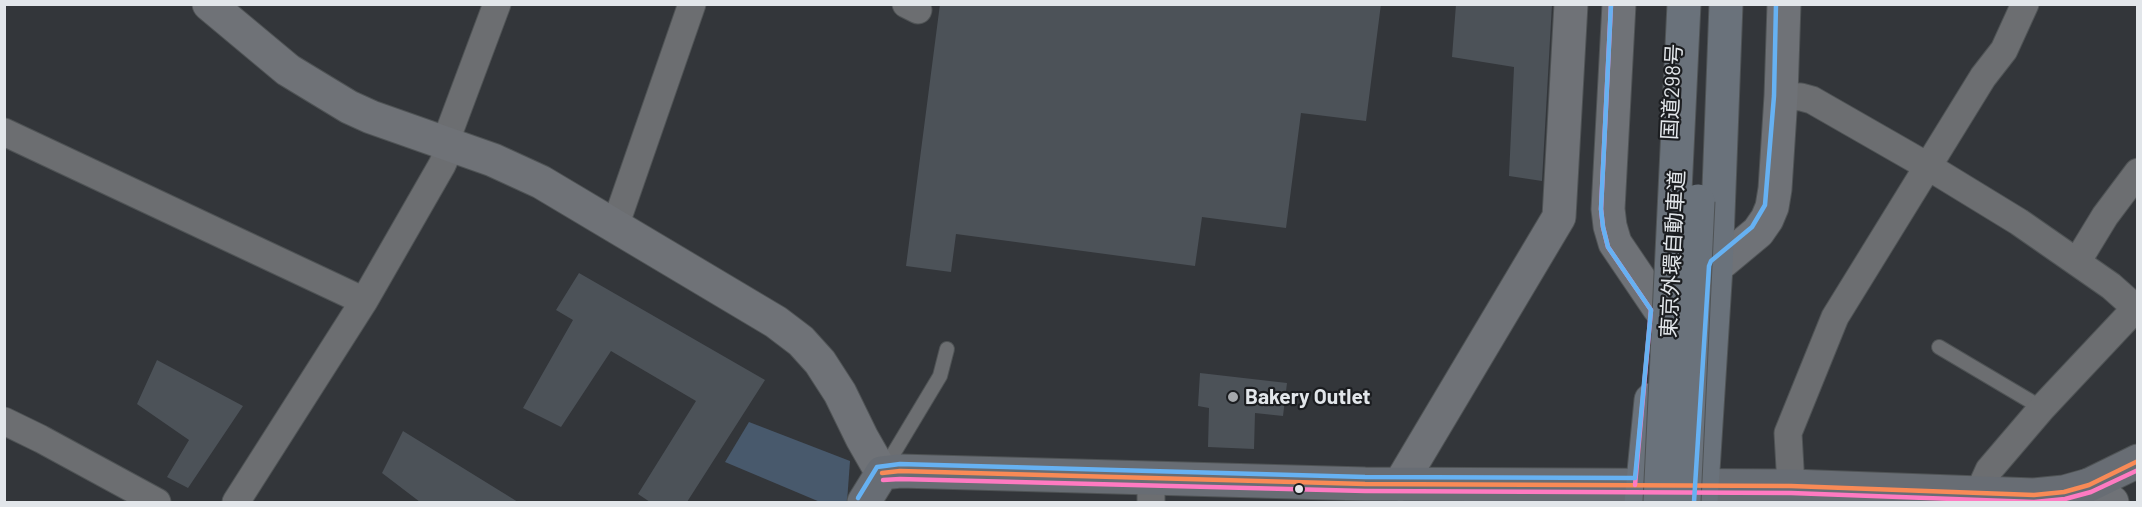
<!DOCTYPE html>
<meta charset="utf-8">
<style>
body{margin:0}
#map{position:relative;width:2142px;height:507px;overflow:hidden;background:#33363a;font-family:Barlow,sans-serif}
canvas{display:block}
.frame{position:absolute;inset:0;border:6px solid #e2e6ea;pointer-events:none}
</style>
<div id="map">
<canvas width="2142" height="507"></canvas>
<div class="frame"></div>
</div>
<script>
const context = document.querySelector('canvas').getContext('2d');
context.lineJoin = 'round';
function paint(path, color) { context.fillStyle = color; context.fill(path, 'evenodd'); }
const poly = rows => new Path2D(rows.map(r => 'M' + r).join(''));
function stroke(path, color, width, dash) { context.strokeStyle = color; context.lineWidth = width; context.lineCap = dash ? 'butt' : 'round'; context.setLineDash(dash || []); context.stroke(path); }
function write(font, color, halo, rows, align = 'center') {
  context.font = font + ' Barlow,"Noto Sans JP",sans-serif'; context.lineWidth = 4.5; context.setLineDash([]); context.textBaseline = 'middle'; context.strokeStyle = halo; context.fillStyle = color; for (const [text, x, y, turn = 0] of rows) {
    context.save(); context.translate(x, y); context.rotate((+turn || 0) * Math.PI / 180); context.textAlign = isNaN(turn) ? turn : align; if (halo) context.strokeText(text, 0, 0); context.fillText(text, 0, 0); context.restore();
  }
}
paint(poly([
 [749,422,850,461,847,502,820,502,725,462]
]), '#48596c');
paint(poly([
 [940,4,1381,4,1366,121,1301,113,1286,228,1202,217,1195,266,956,234,951,272,906,266],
 [1456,4,1552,4,1542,181,1509,176,1514,67,1452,57],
 [579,273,765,380,687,502,650,502,638,494,696,401,611,351,561,427,523,408,573,320,556,310],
 [157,360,243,406,188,488,167,477,189,440,137,404],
 [1200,373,1287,383,1283,416,1255,413,1254,449,1208,447,1209,408,1198,406],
 [403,431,518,502,420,502,382,473]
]), '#4c5258');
const lane = poly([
 [1939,347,2042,408],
 [883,471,940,376,947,349]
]);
const street = poly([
 [906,4,918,10],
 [1781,96,1801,97,1812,100,1929,167,2019,222,2111,286,2138,310],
 [4,132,364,301],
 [445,143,497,4],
 [615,226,692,4],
 [2077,262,2105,216,2138,172],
 [4,421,41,439,157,502],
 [1151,479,1151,502],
 [1791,486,1788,433,1835,317,1983,77,2004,50,2025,4],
 [1979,492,1989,470,2042,408,2136,308],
 [236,502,364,301,442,165,451,145]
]);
const secondary = poly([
 [209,4,288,70,349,107,371,117,493,160,541,182,776,322,801,341,820,362,840,393,862,438,882,473],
 [1619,4,1608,209,1610,226,1615,243,1659,308],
 [1716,267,1758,232,1767,219,1772,207,1775,189,1781,96,1784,4],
 [1400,484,1559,217,1571,4],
 [2089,485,2112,502]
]);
const primary = poly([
 [864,502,882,473,900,471,1365,484,1791,486,2034,495,2064,492,2089,485,2138,461]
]);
const highway = poly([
 [1641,502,1651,400],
 [1701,502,1716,267,1726,4]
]);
stroke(lane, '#4f5355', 16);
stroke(street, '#4f5355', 29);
stroke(secondary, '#4f5355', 35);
stroke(primary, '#4f5355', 35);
stroke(highway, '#4f5355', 35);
stroke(lane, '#6c6e71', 14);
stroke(street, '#6c6e71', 27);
stroke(secondary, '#6f7277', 33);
stroke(primary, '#686d74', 33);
stroke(highway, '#6a727b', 33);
const highwayBridge = poly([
 [1660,502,1684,4],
 [1684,502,1698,201]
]);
stroke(highwayBridge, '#4f5355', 35, []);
stroke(highwayBridge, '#6a727b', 33);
stroke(poly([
 [882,473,900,471,1365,484,1791,486,2034,495,2064,492,2089,485,2138,461]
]), '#f98a56', 4.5);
stroke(poly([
 [1611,4,1601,209,1603,227,1608,247,1651,310,1635,485],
 [883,480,900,479,1365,491,1791,493,2034,502,2065,499,2091,492,2138,470]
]), '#fe7ac1', 4.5);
stroke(poly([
 [858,498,877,467,900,464,1365,477,1635,478,1651,310,1608,247,1603,227,1601,209,1611,4],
 [1694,502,1709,266,1711,261,1752,227,1765,205,1774,96,1776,4]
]), '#66b1f2', 4.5);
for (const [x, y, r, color] of [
 [1233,397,6,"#a5a8ac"],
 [1299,489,5,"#e2e6ea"]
]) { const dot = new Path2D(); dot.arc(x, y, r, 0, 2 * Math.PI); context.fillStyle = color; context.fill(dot); stroke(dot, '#1b1d20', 2); }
write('21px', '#e2e6ea', '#1b1d20', [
 ["国道298号",1672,92,-87],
 ["東京外環自動車道",1673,254,-87]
]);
write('bold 21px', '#e2e6ea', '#1b1d20', [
 ["Bakery Outlet",1245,397]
], 'left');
</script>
